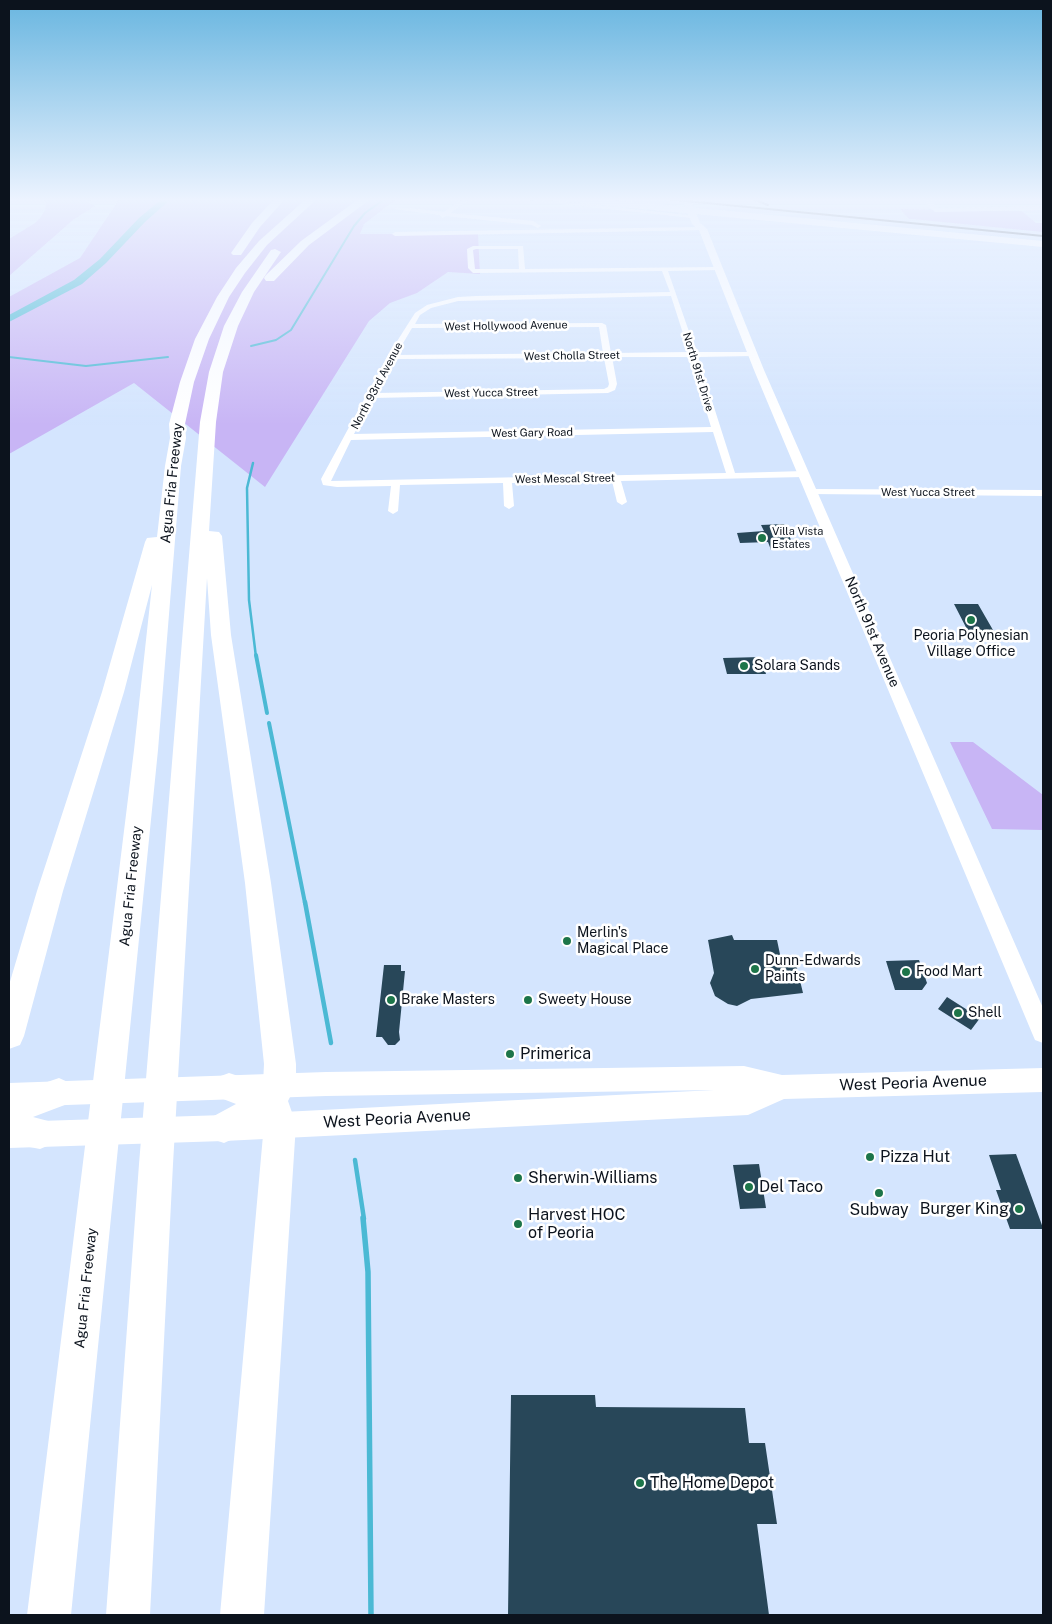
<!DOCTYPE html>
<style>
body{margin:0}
#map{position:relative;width:1052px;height:1624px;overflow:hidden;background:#d4e5fe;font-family:"Public Sans",sans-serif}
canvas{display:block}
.frame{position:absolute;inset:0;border:10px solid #0c131d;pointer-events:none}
</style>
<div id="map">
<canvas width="1052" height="1624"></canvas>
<div class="frame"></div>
</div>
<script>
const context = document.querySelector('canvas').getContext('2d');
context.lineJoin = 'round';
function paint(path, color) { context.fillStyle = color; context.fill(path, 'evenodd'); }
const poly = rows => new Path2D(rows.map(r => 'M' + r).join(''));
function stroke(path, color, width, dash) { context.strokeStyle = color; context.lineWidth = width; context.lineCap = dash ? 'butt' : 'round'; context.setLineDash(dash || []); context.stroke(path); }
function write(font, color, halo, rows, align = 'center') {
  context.font = font + ' "Public Sans",sans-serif'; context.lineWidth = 5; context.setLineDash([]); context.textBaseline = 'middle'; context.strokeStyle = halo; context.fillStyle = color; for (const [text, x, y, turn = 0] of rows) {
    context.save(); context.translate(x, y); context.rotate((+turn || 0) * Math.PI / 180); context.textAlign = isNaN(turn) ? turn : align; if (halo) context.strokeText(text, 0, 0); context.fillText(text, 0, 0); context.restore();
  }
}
paint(poly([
 [42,198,95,198,88,202,95,206,73,220,9,276,9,239,35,223,40,218,45,210,46,203],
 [120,198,398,198,364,224,360,234,478,234,480,274,448,272,417,293,390,303,369,321,265,487,134,383,9,454,9,297,80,258],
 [900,209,1022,211,1036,223,1043,223,1043,232,912,219,909,219],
 [950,742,973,742,1043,795,1043,830,992,829]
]), '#c8b5f5');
stroke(poly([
 [251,346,276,340,291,330,354,226,365,213,386,198],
 [9,357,86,366,168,357]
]), '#4bb9d4', 2);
stroke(poly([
 [253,463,247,488,249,600,256,657]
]), '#4bb9d4', 2.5);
stroke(poly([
 [256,655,267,713],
 [269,723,305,903]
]), '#4bb9d4', 4);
stroke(poly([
 [305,902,331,1043],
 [355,1160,364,1219]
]), '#4bb9d4', 4.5);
stroke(poly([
 [363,1218,368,1272,371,1615]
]), '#4bb9d4', 5.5);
paint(poly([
 [163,198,172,198,145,222,106,263,82,284,9,322,9,315,74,280,100,259,139,218,163,198]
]), '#4bb9d4');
paint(poly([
 [784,524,795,549,771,550,768,542,740,543,737,533,764,531,761,525],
 [954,604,978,604,997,637,971,637],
 [761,657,766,674,727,674,723,658],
 [732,935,734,940,777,940,782,964,796,964,803,993,751,999,737,1006,728,1004,715,996,710,983,714,973,708,940],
 [919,960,927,983,922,990,895,990,886,961],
 [384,965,401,965,401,971,405,971,399,1032,400,1040,395,1045,388,1045,382,1037,376,1037],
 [947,997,980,1018,971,1030,938,1009],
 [1016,1154,1043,1228,1043,1229,1010,1229,996,1190,1001,1190,989,1155],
 [759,1164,766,1208,740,1209,733,1165],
 [511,1395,595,1395,596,1407,745,1408,749,1443,765,1443,777,1524,757,1524,769,1615,508,1615]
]), '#284759');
paint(poly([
 [464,198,471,198,450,213,533,221,541,226,538,228,532,225,446,216,442,218,440,215,395,209,398,207,444,212,464,198],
 [508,198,529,198,696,216,693,218,508,198],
 [921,198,927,198,937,208,1043,206,1043,210,935,212,921,198],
 [703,227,705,230,395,236,392,234,395,232,703,227],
 [473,246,523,246,525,269,720,267,720,269,718,270,668,271,696,352,753,352,757,354,753,356,698,357,735,473,804,471,809,474,804,477,621,481,627,502,622,505,617,502,612,481,512,483,514,506,509,509,504,506,503,483,400,485,398,511,393,514,388,511,391,486,337,487,323,485,321,479,387,357,415,313,427,305,458,297,477,296,670,292,662,271,473,273,468,268,467,249,473,246],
 [476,249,518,249,519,269,475,269,473,250,476,249],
 [671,296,689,352,611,353,606,325,602,323,415,324,420,315,431,308,458,301,671,296],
 [599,327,603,353,396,355,412,328,599,327],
 [612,357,690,357,711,427,354,434,373,398,608,393,615,390,617,384,612,357],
 [604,358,609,384,608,387,604,389,376,393,394,359,604,358],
 [713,432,726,473,331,481,351,440,713,432],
 [812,489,1043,490,1043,496,809,494,809,490,812,489]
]), '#fff');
paint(poly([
 [682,198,690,198,700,223,707,229,764,370,1043,1008,1043,1043,1035,1040,1032,1033,754,370,699,230,692,224,682,198]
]), '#fff');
paint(poly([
 [744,1066,782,1075,1043,1068,1043,1092,784,1099,748,1115,224,1141,9,1148,9,1122,224,1115,714,1090,326,1096,9,1107,9,1083,326,1072,744,1066]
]), '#fff');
paint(poly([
 [275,198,286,198,260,227,241,255,233,255,231,253,252,223,275,198],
 [307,198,318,198,267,245,245,273,229,297,209,339,194,382,185,424,186,438,181,466,158,750,71,1615,27,1615,134,750,152,585,124,692,63,891,24,1036,20,1045,9,1049,9,985,37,891,102,692,145,542,147,538,157,537,165,466,170,438,169,424,180,382,195,339,217,297,236,268,259,241,307,198],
 [360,198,372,198,309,245,274,281,266,281,264,278,266,275,301,241,360,198],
 [554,198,592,198,1043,241,1043,247,559,201,554,198],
 [275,249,281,252,254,292,238,326,223,372,216,422,209,531,219,532,222,536,231,635,271,883,296,1064,296,1085,288,1101,296,1124,264,1615,220,1615,264,1124,263,1122,252,1130,224,1143,212,1139,208,1128,212,1117,236,1104,218,1097,213,1087,218,1077,229,1073,263,1084,264,1064,245,883,211,635,207,578,173,1164,150,1615,106,1615,139,1164,200,422,209,372,224,326,242,292,271,250,275,249],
 [59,1078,70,1083,75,1093,70,1103,33,1117,52,1122,56,1133,52,1144,40,1149,19,1145,9,1141,9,1095,59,1078]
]), '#fff');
stroke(poly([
 [656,198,1043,236],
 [750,198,768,205]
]), '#566170', 2);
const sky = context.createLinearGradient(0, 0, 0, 425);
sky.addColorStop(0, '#69b6e0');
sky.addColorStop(0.47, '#ecf3ff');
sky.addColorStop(1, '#ecf3ff00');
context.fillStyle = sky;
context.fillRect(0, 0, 1052, 425);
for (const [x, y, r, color] of [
 [762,538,5,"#1d7549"],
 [971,620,5,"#1d7549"],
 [744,666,5,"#1d7549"],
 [567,941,5,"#1d7549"],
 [755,969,5,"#1d7549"],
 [906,972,5,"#1d7549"],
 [391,1000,5,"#1d7549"],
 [528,1000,5,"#1d7549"],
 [958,1013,5,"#1d7549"],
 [510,1054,5,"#1d7549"],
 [870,1157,5,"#1d7549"],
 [518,1178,5,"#1d7549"],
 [749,1187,5,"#1d7549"],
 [879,1193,5,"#1d7549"],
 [1019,1209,5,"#1d7549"],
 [518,1224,5,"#1d7549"],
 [640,1483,5,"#1d7549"]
]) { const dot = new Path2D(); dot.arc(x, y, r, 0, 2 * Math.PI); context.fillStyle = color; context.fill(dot); stroke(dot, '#fff', 2); }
write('11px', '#0c131d', '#fff', [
 ["West Hollywood Avenue",506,326,-1],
 ["West Cholla Street",572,356,-1],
 ["North 91st Drive",698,372,73],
 ["North 93rd Avenue",377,386,-62],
 ["West Yucca Street",491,393,-1],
 ["West Gary Road",532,433,-1],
 ["West Mescal Street",565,479,-1],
 ["West Yucca Street",928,493]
]);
write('11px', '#0c131d', '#fff', [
 ["Villa Vista",772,532],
 ["Estates",772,545]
], 'left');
write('14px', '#0c131d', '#fff', [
 ["Agua Fria Freeway",172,483,-84],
 ["North 91st Avenue",872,632,67],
 ["Agua Fria Freeway",131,886,-84],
 ["Agua Fria Freeway",86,1288,-84]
]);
write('14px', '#0c131d', '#fff', [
 ["Peoria Polynesian",971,636,"center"],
 ["Village Office",971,652,"center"],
 ["Solara Sands",754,666],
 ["Merlin's",577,933],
 ["Magical Place",577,949],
 ["Dunn-Edwards",765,961],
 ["Paints",765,977],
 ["Food Mart",916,972],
 ["Brake Masters",401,1000],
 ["Sweety House",538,1000],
 ["Shell",968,1013]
], 'left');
write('16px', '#0c131d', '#fff', [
 ["Primerica",520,1054],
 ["Pizza Hut",880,1157],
 ["Sherwin-Williams",528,1178],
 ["Del Taco",759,1187],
 ["Burger King",1009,1209,"right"],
 ["Subway",879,1210,"center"],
 ["Harvest HOC",528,1215],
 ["of Peoria",528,1233],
 ["The Home Depot",650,1483]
], 'left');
write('16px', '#0c131d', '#fff', [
 ["West Peoria Avenue",913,1083,-2],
 ["West Peoria Avenue",397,1119,-3]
]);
</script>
